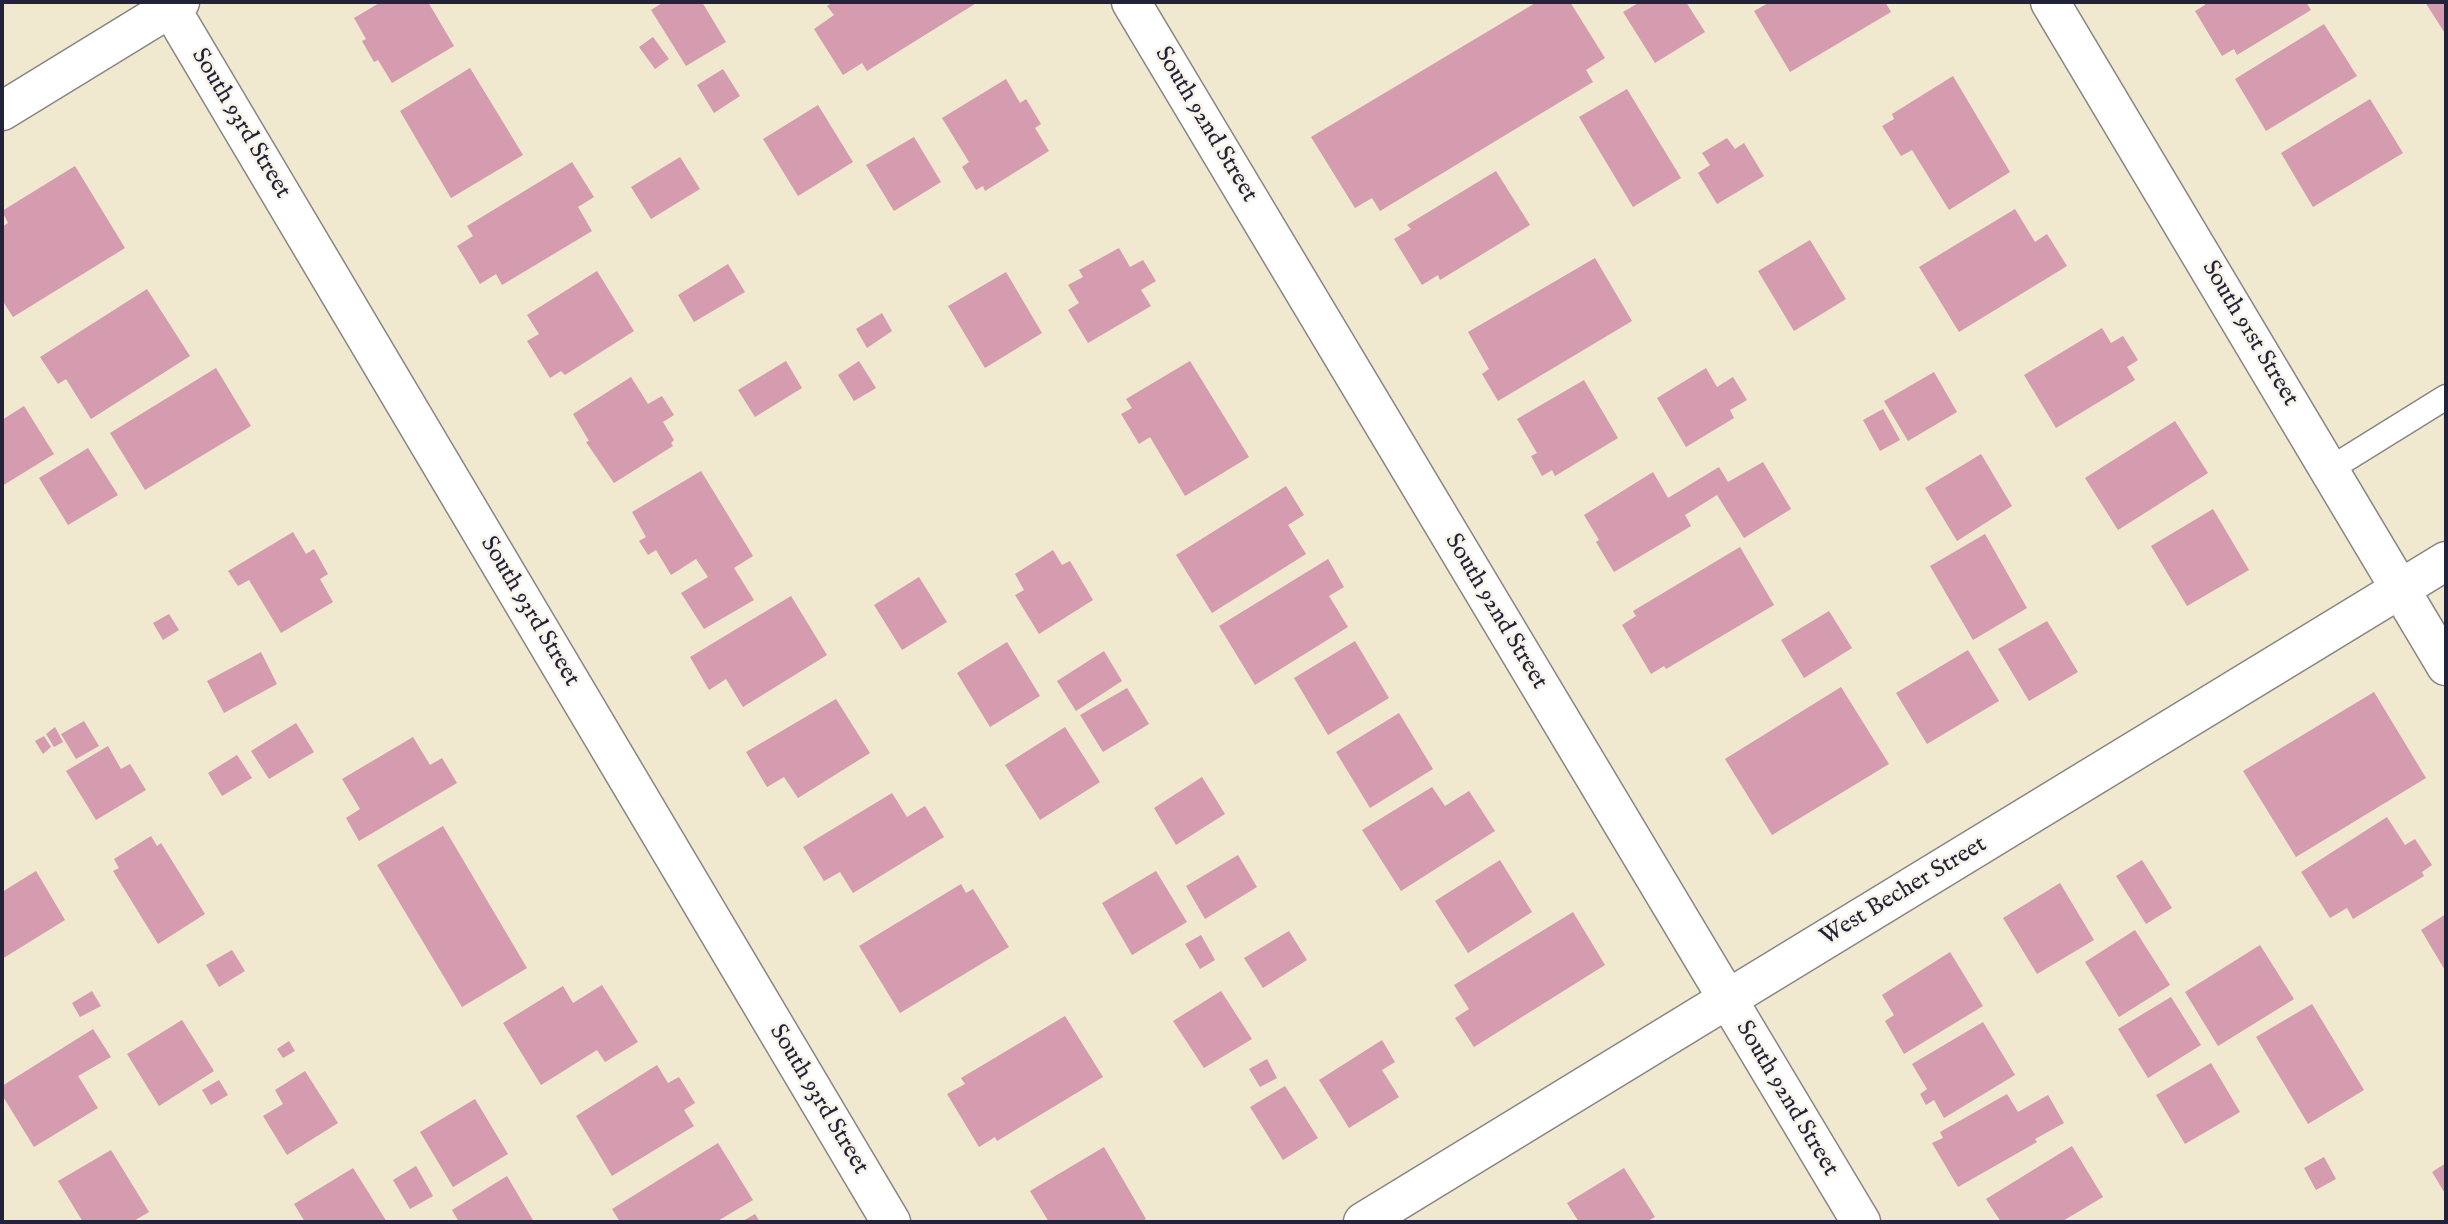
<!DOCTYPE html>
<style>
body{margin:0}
#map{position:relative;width:2448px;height:1224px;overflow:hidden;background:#f0e8cf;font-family:"IM FELL English",serif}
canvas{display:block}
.frame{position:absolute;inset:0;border:4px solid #22223b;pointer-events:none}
</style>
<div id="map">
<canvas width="2448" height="1224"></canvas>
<div class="frame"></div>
</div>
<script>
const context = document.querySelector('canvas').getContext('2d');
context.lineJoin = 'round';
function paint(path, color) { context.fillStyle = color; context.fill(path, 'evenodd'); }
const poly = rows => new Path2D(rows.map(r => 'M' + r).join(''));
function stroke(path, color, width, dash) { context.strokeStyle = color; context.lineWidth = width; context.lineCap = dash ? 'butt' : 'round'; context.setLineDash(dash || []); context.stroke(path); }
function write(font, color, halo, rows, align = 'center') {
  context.font = font + ' "IM FELL English",serif'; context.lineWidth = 5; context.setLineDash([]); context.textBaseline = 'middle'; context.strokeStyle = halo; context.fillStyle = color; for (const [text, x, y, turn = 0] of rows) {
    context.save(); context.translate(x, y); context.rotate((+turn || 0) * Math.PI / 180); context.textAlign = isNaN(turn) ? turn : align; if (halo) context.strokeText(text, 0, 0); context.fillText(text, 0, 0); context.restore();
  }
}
paint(poly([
 [381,2,428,2,454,46,392,83,378,60,374,62,362,41,366,39,354,18],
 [664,2,702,2,726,42,686,66,651,10],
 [833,2,978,2,867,71,862,63,843,75,814,29,834,15,827,6],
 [1537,2,1570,2,1605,58,1586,70,1593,82,1380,211,1372,198,1355,208,1311,137],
 [1640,2,1686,2,1705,32,1655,63,1623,12],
 [1770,2,1885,2,1891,12,1790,72,1754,11],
 [2203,2,2306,2,2311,10,2237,55,2234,49,2222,56,2195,11,2205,5],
 [2425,2,2446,2,2446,35],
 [2324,24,2357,76,2266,131,2235,79],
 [653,37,669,59,655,69,639,47],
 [470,68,523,155,451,198,400,111],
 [723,69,740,96,714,113,697,85],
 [1953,76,2010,172,1949,210,1912,150,1901,156,1882,126,1894,119,1892,114],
 [1006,79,1020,103,1026,99,1041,124,1035,128,1049,151,985,191,983,186,976,190,962,167,969,162,942,118],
 [1627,89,1681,178,1633,207,1579,117],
 [2370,99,2403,153,2313,207,2281,153],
 [818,105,853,162,798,196,763,139],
 [914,137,941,182,894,211,866,165],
 [1727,138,1735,149,1744,143,1764,176,1717,204,1698,173,1710,165,1702,153],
 [680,157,700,189,651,219,631,187],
 [572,162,594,197,578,207,592,231,502,285,496,274,480,284,457,246,473,236,467,226],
 [75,166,125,248,13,317,2,300,2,227,8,223,2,211],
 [1496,171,1530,225,1440,280,1438,275,1422,285,1394,239,1411,229,1407,225],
 [2015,209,2035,242,2047,234,2067,266,1959,332,1919,267],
 [1810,240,1846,299,1794,331,1758,271],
 [1119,248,1130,267,1143,260,1156,281,1141,290,1151,306,1088,343,1068,310,1079,303,1068,285,1083,277,1079,270],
 [1595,258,1632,321,1498,401,1482,374,1489,369,1468,332],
 [728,264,745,292,694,322,678,295],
 [597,271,634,331,565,375,561,371,550,378,527,341,539,334,527,315],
 [1006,272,1042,333,985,368,948,306],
 [147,289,190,356,91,419,66,379,58,384,40,357],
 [882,313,892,331,867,348,856,329],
 [2102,328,2111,343,2123,336,2138,360,2127,367,2135,380,2056,428,2024,375],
 [786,361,802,388,755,417,738,390],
 [859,361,876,388,854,401,838,375],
 [1190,361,1249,457,1185,496,1150,437,1139,444,1121,414,1132,408,1126,399],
 [216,368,251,426,145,490,110,433],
 [1706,368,1717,387,1733,377,1747,400,1730,410,1734,418,1686,447,1657,398],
 [1934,372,1957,412,1908,441,1884,401],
 [631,377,648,404,662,396,674,415,663,422,674,440,671,443,673,446,614,483,586,442,589,441,573,414],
 [1584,380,1618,438,1555,476,1552,470,1542,476,1531,456,1537,453,1517,419],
 [24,406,54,454,2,486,2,420],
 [1883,409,1900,440,1880,451,1863,420],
 [2175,421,2208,473,2118,530,2085,478],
 [88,448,118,495,68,525,39,478],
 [1981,454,2012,506,1957,541,1925,488],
 [1763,462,1791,509,1744,538,1717,495,1685,515,1691,526,1614,572,1596,542,1599,540,1584,515,1653,472,1668,498,1719,467,1728,482],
 [701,471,753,556,734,568,754,600,704,629,681,593,708,577,696,559,671,575,656,550,648,555,639,541,646,537,632,512],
 [1286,486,1304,515,1288,525,1306,554,1212,613,1176,555],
 [2213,509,2249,570,2187,606,2151,546],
 [293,532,306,554,314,549,328,574,320,579,333,602,281,633,249,580,238,586,228,571],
 [1985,534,2027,608,1973,640,1930,566],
 [1740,547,1774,605,1666,669,1664,666,1651,674,1622,625,1636,616,1633,611],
 [1053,550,1062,565,1070,561,1093,600,1039,634,1015,595,1024,590,1015,574],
 [1328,559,1344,587,1329,596,1348,627,1255,685,1219,626],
 [919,577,947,622,902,650,874,605],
 [791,596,827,655,743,707,726,679,709,690,690,657],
 [1829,611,1852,648,1804,678,1781,640],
 [169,614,179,630,163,640,153,623],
 [2047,621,2078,672,2029,701,1998,649],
 [1355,641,1389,698,1328,735,1294,678],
 [1007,642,1040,696,990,727,957,673],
 [1968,650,1999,701,1927,744,1896,693],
 [1104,651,1122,681,1076,711,1057,681],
 [261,652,277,684,224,713,207,681],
 [1841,687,1889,764,1772,835,1725,759],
 [1127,688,1149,724,1103,752,1080,715],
 [2374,692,2426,778,2296,857,2243,771],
 [836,699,870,753,798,798,784,777,767,787,746,752],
 [1399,713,1433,769,1370,808,1336,752],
 [84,721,99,746,76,759,61,734],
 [296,723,314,752,269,779,251,751],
 [55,727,63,742,54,747,46,734],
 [1065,727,1100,782,1040,820,1005,765],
 [44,736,51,747,43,754,35,741],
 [413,737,430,765,442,758,457,783,359,841,346,818,360,809,342,779],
 [108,746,121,769,130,764,146,790,96,820,66,771],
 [237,755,252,778,222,796,208,773],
 [1202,777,1225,814,1176,845,1154,808],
 [1432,787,1445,806,1469,791,1495,831,1401,891,1362,830],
 [892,793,907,817,925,806,944,837,853,893,840,872,824,881,803,847],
 [2387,817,2405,845,2415,839,2432,865,2422,872,2424,876,2353,919,2347,908,2330,918,2301,872],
 [443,826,527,968,462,1007,377,865],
 [151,836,157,846,161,843,205,914,158,944,113,871,119,868,114,859],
 [1238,855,1257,887,1205,919,1186,886],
 [1500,860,1532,912,1468,953,1435,901],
 [2142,860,2172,908,2146,924,2116,876],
 [36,871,65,920,2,959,2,892],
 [1156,871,1187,922,1132,955,1102,903],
 [2060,883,2094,940,2037,974,2003,918],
 [961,884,966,893,973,889,1009,947,900,1013,859,946],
 [1573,912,1605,965,1474,1047,1455,1018,1469,1009,1454,985],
 [2446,914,2446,972,2421,930],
 [2135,930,2170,985,2119,1017,2085,962],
 [1289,931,1307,960,1263,988,1244,958],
 [1201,935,1215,960,1200,969,1185,944],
 [2260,945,2294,999,2218,1046,2185,992],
 [232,950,245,971,219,987,206,965],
 [1950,952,1983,1006,1904,1054,1885,1021,1894,1015,1882,995],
 [602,985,638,1042,605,1062,597,1050,541,1085,503,1023,563,986,573,1003],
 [92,991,101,1006,80,1017,72,1003],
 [1221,991,1252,1039,1204,1068,1173,1021],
 [2171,997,2201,1045,2148,1078,2118,1029],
 [2312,1004,2364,1090,2308,1124,2256,1037],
 [1065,1016,1103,1077,997,1141,995,1137,979,1147,947,1094,965,1084,961,1078],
 [182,1020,214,1071,159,1106,127,1054],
 [1983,1022,2015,1075,1944,1118,1934,1100,1926,1105,1920,1094,1927,1089,1912,1064],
 [93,1029,111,1057,78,1076,98,1108,34,1147,2,1095,2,1086],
 [1382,1040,1395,1062,1382,1070,1399,1097,1349,1128,1319,1080],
 [289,1041,295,1051,283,1058,277,1049],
 [1267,1059,1277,1078,1260,1087,1249,1069],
 [2211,1063,2240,1112,2185,1144,2156,1095],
 [657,1065,668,1083,679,1077,695,1103,684,1110,694,1126,612,1176,576,1116],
 [305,1071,338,1123,287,1155,263,1116,283,1104,275,1090],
 [219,1080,228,1095,211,1105,202,1090],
 [1285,1086,1318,1138,1283,1160,1250,1107],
 [2007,1094,2018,1112,2048,1095,2064,1123,2035,1139,2037,1142,1958,1187,1932,1143,1943,1138,1940,1132],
 [475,1099,508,1154,453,1187,420,1132],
 [718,1143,753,1200,716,1222,620,1222,612,1209],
 [2072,1146,2103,1197,2061,1222,2001,1222,1986,1199],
 [1104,1147,1146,1219,1140,1222,1049,1222,1030,1191],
 [111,1150,149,1212,132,1222,83,1222,58,1181],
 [2324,1157,2336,1179,2316,1190,2304,1168],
 [2446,1163,2446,1195,2432,1172],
 [416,1166,433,1196,410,1209,393,1180],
 [353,1168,387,1222,305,1222,294,1204],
 [1624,1168,1655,1217,1646,1222,1579,1222,1567,1203],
 [507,1176,534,1222,459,1222,452,1210],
 [755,1214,760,1222,741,1222]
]), '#d59bae');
const lane = poly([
 [2330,469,2446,397]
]);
const street = poly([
 [167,2,891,1222],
 [2050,2,2446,666],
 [2,111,180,2],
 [1363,1222,1726,1000]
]);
const secondary = poly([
 [1131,2,1861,1222],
 [1726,1000,2446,561]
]);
stroke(lane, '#898585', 27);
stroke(street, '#898585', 41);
stroke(secondary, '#898585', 41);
stroke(lane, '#fff', 24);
stroke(street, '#fff', 38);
stroke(secondary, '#fff', 38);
write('24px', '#22223b', '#f7f3e8', [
 ["South 93rd Street",240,124,59],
 ["South 92nd Street",1205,125,59],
 ["South 91st Street",2249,334,59],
 ["South 93rd Street",529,612,59],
 ["South 92nd Street",1495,612,59],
 ["West Becher Street",1904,892,-31],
 ["South 92nd Street",1786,1099,59],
 ["South 93rd Street",818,1100,59]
]);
</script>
